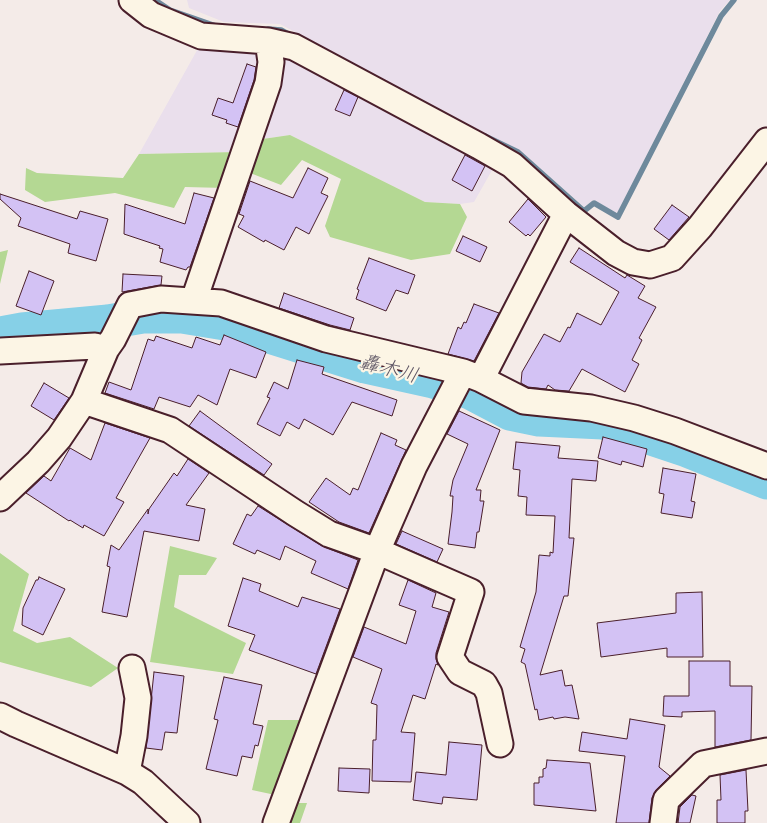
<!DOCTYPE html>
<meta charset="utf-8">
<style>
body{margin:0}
canvas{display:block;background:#f4ebe8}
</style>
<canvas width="767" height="823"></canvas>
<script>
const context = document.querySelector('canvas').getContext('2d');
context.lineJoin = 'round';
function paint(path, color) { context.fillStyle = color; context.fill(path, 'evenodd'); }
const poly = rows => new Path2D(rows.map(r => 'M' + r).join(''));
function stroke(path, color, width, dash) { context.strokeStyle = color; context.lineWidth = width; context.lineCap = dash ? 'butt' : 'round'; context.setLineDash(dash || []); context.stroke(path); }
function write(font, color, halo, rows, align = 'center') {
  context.font = font + ' Dekko,"Klee One",sans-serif'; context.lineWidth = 4.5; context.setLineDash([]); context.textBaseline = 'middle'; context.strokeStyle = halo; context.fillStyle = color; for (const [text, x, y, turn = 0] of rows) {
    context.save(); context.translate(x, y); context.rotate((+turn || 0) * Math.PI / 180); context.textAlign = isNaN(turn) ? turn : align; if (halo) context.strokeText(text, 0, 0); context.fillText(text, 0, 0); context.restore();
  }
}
paint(poly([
 [187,0,730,0,720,11,617,213,593,200,584,207,523,153,280,24,224,22,189,8],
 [200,45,254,50,267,70,234,152,139,154],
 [279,51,495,165,474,202,460,204,425,202,290,135,256,140]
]), '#eadfec');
paint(poly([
 [290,135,425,202,460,204,467,217,450,254,411,260,330,237,325,226,341,179,302,160,281,185,245,171,256,140],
 [238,152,225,188,185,187,174,208,115,193,45,202,25,190,26,168,37,173,123,178,139,154],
 [8,250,0,284,0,252],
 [170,546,217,558,206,575,179,575,174,607,246,643,233,674,150,662],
 [0,553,29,574,13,631,37,643,70,637,118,668,91,687,0,662],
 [268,720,308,720,280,796,252,790],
 [290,803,307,803,300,823,283,823]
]), '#b4d893');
stroke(poly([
 [155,0,170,10,216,26],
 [268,29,281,30,290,35],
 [485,136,518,152,584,211,594,203,618,217,721,16,734,0]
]), '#6e899c', 5.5);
stroke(poly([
 [0,334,22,330,108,322,143,316,182,316,231,324,365,366,433,381,470,392,510,413,539,419,603,422,687,450,767,482]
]), '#86d0e7', 35);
const building = poly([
 [247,64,256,67,254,80,238,127,226,123,227,120,212,115,218,98,233,103,247,64],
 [344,90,358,97,350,116,335,110,344,90],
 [465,155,485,166,472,191,452,180,465,155],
 [308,168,328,178,321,193,328,196,309,234,296,227,284,250,265,240,264,242,238,227,244,216,239,214,250,181,293,198,308,168],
 [194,193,214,198,190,267,188,267,186,270,160,262,163,249,159,248,160,246,124,234,125,204,185,224,194,193],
 [0,194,77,219,80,211,108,219,96,261,68,253,70,244,18,226,21,218,0,199,0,194],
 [528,199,546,217,530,236,528,234,526,236,509,222,528,199],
 [672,205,689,217,669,240,654,229,672,205],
 [463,236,487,247,480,262,456,251,463,236],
 [579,248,625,278,627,275,645,286,638,298,656,307,639,338,642,340,632,360,639,364,625,392,582,369,569,391,555,390,548,385,546,389,528,387,521,383,522,372,544,334,560,342,568,327,570,328,577,313,601,325,619,292,570,262,579,248],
 [369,258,415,275,408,294,396,290,386,311,356,299,359,290,357,289,369,258],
 [29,271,54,281,41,315,16,306,29,271],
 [123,274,162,276,161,285,122,292,123,274],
 [284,293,354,318,350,330,330,325,279,308,284,293],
 [474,304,499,313,474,361,448,354,458,327,461,329,464,322,466,323,474,304],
 [224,335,266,352,256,378,230,369,217,405,198,395,190,407,159,397,154,409,105,393,109,382,131,390,148,339,154,341,156,336,192,348,196,337,220,345,224,335],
 [297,360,324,367,322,374,397,400,392,416,352,402,333,435,304,419,299,429,287,422,280,436,257,424,270,398,267,397,274,382,288,389,297,360],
 [44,383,69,398,54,420,31,406,44,383],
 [200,411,272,464,264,475,189,426,200,411],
 [459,411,500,430,476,490,481,490,480,501,484,501,479,532,477,532,475,548,448,544,452,512,453,496,450,496,453,480,468,444,447,434,459,411],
 [105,423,150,438,116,498,124,502,104,536,84,525,83,528,70,520,69,521,26,493,44,476,51,481,70,448,91,460,105,423],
 [381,433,397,440,395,445,406,450,369,533,339,522,309,502,326,478,350,495,353,488,358,490,381,433],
 [603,437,647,449,643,467,622,461,621,465,598,458,603,437],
 [516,442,560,446,558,458,598,461,596,481,572,479,569,538,574,538,568,596,564,596,540,675,562,670,565,686,572,685,579,719,565,717,554,719,553,717,539,720,537,709,535,710,525,664,521,662,525,649,520,647,536,592,539,555,550,556,550,552,553,553,555,516,526,515,527,497,518,496,520,470,513,469,516,442],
 [188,459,209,473,186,505,205,509,199,541,144,531,127,617,102,612,110,567,107,566,111,545,119,550,148,509,148,514,149,509,174,473,177,476,188,459],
 [663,468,696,474,691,501,695,502,692,518,661,513,664,494,659,493,663,468],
 [258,506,322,546,358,560,348,589,311,573,316,561,285,546,280,560,257,550,255,554,233,544,247,514,251,516,258,506],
 [402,531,443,549,437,562,396,544,402,531],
 [39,577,65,589,43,635,22,625,23,608,36,580,38,580,39,577],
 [243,578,261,584,259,591,298,607,302,597,340,609,316,674,249,650,255,635,228,626,243,578],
 [408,580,436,593,432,607,449,612,436,653,436,659,438,665,436,664,425,699,413,695,401,732,415,733,411,782,372,781,373,740,376,740,377,705,371,703,382,669,353,657,364,627,406,644,416,611,399,605,408,580],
 [702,592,703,657,667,657,667,648,601,657,597,623,676,613,676,593,702,592],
 [689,661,730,661,730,686,752,686,751,740,715,747,715,711,682,712,682,717,663,716,664,696,689,696,689,661],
 [154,672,184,676,177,733,165,732,162,750,146,748,154,672],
 [224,677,262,685,253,724,263,726,258,746,255,745,252,758,242,756,237,776,206,769,218,720,214,719,224,677],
 [630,719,665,725,659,767,670,776,656,790,652,798,649,823,616,823,625,756,579,751,582,732,627,739,630,719],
 [449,742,482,745,477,800,443,797,442,804,413,800,416,772,446,775,449,742],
 [547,760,590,763,596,811,534,805,534,783,539,783,539,777,543,777,543,769,546,768,547,760],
 [339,768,370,769,369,793,338,791,339,768],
 [746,770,748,811,745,811,745,823,717,823,717,800,721,800,720,775,746,770],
 [692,795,696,796,690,823,678,823,680,807,692,795]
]);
paint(building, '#d3c2f4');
stroke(building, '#4a1f2b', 1);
const minor = poly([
 [132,0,151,15,201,36,268,41,294,47,479,146,512,165,566,214,616,253,633,262,650,265,672,258,700,227,767,141],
 [194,300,268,83,271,62,268,41],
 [0,351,95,346,106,349],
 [481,379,566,214],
 [84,401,170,430,295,513,329,534,377,551,471,592,450,657,460,672,484,684,489,693,500,744],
 [0,498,38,462,59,438,84,401,106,349,113,339,130,305,161,299,221,303,326,339,463,372,481,379,524,401,591,408,634,418,675,431,767,466],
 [0,716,16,724,127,772,143,782,187,823],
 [127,772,134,736,138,698,132,668],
 [276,823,377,551,414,466,463,372],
 [663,823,666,800,703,764,767,751]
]);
stroke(minor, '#4a1f2b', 29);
stroke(minor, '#fcf5e5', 25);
write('italic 20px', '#5c5463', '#fcf5e5', [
 ["轟木川",388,372,15]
]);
</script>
